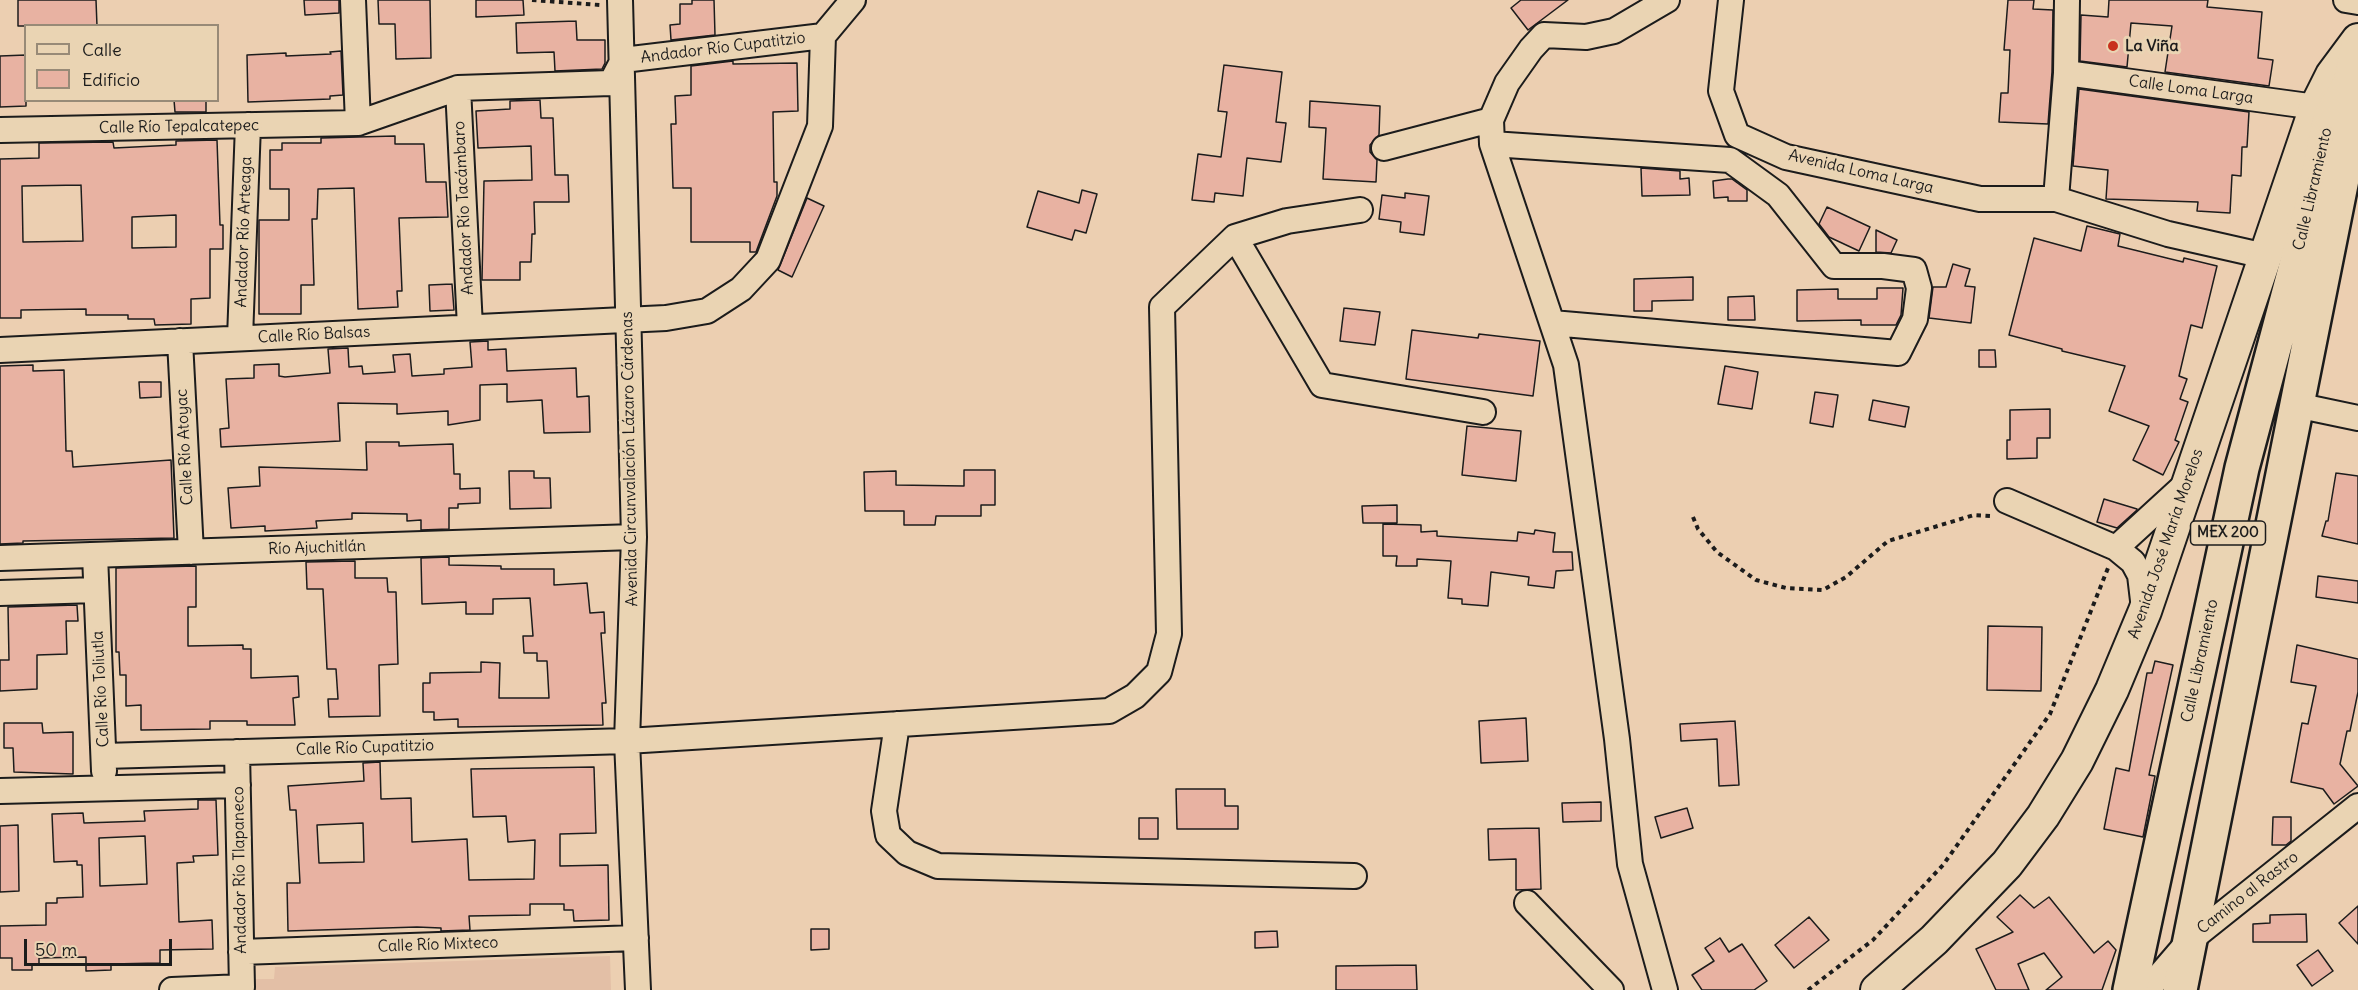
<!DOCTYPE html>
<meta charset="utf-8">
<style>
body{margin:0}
#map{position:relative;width:2358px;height:990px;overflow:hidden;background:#eccfb1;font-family:Delius,sans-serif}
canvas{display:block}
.legend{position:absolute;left:24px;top:24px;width:195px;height:78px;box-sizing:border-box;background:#ead4b3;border:2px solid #988a77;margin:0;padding:8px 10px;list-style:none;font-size:18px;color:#1c1c1c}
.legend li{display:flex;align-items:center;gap:12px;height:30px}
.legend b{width:30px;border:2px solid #988a77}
.scale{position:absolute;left:24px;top:939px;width:148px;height:27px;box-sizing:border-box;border:3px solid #1c1c1c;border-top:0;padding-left:8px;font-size:18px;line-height:21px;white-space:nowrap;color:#1c1c1c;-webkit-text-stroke:4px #ead4b3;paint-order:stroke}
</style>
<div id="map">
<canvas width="2358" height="990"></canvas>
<ul class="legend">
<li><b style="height:8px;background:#ead4b3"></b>Calle</li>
<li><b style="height:16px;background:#e8b2a2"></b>Edificio</li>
</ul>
<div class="scale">50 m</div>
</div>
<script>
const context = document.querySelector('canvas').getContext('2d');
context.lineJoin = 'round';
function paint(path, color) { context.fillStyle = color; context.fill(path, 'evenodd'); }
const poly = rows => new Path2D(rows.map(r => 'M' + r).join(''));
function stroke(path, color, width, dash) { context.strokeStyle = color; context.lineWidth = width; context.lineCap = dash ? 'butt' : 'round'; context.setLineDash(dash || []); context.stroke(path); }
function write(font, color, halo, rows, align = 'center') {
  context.font = font + ' Delius,sans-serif'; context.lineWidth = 6; context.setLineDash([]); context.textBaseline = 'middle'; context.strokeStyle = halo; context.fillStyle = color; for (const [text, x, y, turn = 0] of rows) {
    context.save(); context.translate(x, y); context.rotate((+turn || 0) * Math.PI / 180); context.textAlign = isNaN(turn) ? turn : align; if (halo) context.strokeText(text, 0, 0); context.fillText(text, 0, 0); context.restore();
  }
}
paint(poly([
 [610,956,611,990,160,990,162,980,274,979,275,967]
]), '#e3bfa6');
const building = poly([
 [18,0,96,0,97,26,18,26,18,0],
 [304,0,339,0,339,13,305,15,304,0],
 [378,0,430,0,431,58,396,59,395,24,379,24,378,0],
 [476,0,523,0,524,15,476,17,476,0],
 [692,0,714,0,715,35,671,40,670,25,680,24,680,4,692,4,692,0],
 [1521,0,1568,0,1528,30,1511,8,1521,0],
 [2008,0,2034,0,2033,9,2053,10,2052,72,2048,124,1999,122,2001,93,2008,93,2010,50,2004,50,2008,0],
 [2109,0,2208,0,2207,7,2262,12,2258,58,2273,60,2269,86,2165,72,2172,26,2131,23,2127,67,2080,61,2081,15,2108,17,2109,0],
 [576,21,577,40,605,40,605,63,602,69,555,71,554,52,517,53,516,23,576,21],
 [341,51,343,95,330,96,330,99,248,102,247,55,286,53,286,56,331,54,330,52,341,51],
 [26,55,26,106,0,107,0,56,26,55],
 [733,61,733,64,797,63,798,111,773,112,774,182,777,182,777,196,756,252,750,252,750,242,691,242,691,188,673,188,671,124,676,124,675,96,691,95,691,66,733,61],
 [1224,65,1282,72,1276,122,1286,123,1281,162,1247,158,1243,196,1215,193,1214,202,1192,200,1198,154,1221,157,1227,112,1218,111,1224,65],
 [2079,89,2249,112,2247,147,2242,147,2241,176,2232,175,2230,213,2197,211,2198,202,2106,199,2108,170,2073,166,2079,89],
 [174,100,206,100,206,112,175,112,174,100],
 [540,100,541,118,553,118,555,175,568,175,569,202,534,202,535,234,532,234,531,262,520,262,520,280,482,280,484,181,532,180,531,146,478,148,476,111,510,109,510,101,540,100],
 [1310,101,1380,106,1379,135,1370,145,1370,152,1377,160,1376,182,1323,179,1326,128,1309,127,1310,101],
 [395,136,395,144,424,144,426,182,446,182,448,217,399,218,402,291,397,291,398,307,358,309,354,188,318,189,317,219,312,219,314,285,301,285,301,314,259,314,259,220,289,220,289,189,270,189,270,150,282,150,282,143,321,143,321,138,395,136],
 [217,140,220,225,223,225,223,249,210,249,210,298,191,299,191,324,155,325,154,319,128,319,128,315,86,315,86,309,21,310,21,318,0,318,0,159,39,158,39,143,113,142,114,148,176,145,176,141,217,140],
 [81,185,83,241,23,242,22,186,81,185],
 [176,215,176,247,132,248,132,217,176,215],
 [1641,168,1680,171,1680,179,1689,178,1690,195,1642,196,1641,168],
 [1728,179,1732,179,1747,190,1747,201,1728,201,1728,197,1714,198,1713,181,1728,179],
 [1082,190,1097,194,1086,233,1075,230,1072,240,1027,227,1038,191,1079,203,1082,190],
 [1405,193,1429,196,1424,235,1400,232,1401,222,1379,219,1382,195,1405,198,1405,193],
 [807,198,824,206,792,277,778,270,807,198],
 [1827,207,1870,227,1859,251,1829,237,1819,224,1827,207],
 [2087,226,2120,234,2118,246,2183,262,2184,258,2217,266,2202,328,2191,325,2179,376,2187,379,2180,399,2188,402,2175,440,2179,442,2163,475,2133,460,2149,426,2109,411,2125,366,2062,351,2062,349,2009,335,2034,238,2081,251,2087,226],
 [1876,230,1897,240,1891,253,1876,252,1876,230],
 [1953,264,1970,269,1965,286,1975,287,1971,323,1929,318,1933,287,1946,287,1953,264],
 [1693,277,1693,300,1652,301,1652,311,1634,311,1634,279,1693,277],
 [452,284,454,310,430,311,429,285,452,284],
 [1877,288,1903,288,1901,315,1896,325,1861,325,1861,320,1797,321,1797,290,1838,289,1838,299,1877,299,1877,288],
 [1754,296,1755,320,1728,320,1728,297,1754,296],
 [1344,308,1380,312,1375,345,1340,341,1344,308],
 [1412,330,1478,338,1479,334,1540,341,1533,396,1406,379,1412,330],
 [488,341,488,350,506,349,507,371,576,368,577,397,589,396,590,432,544,433,542,400,507,402,507,384,480,385,480,420,448,425,448,411,397,414,397,404,338,403,340,441,221,447,220,429,229,428,226,379,254,378,254,365,279,364,279,376,285,377,330,373,328,349,348,348,349,367,362,366,363,374,395,372,393,355,410,354,412,376,444,374,444,369,472,367,470,342,488,341],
 [1979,350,1995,350,1996,367,1979,367,1979,350],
 [33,365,33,371,64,370,66,451,72,451,73,467,171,460,174,538,23,541,23,543,0,544,0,366,33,365],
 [1725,366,1758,372,1752,409,1718,404,1725,366],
 [139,382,161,382,161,397,140,398,139,382],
 [1815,392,1838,395,1833,427,1810,423,1815,392],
 [1873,400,1909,407,1905,427,1869,420,1873,400],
 [2050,409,2050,438,2037,438,2037,458,2007,459,2007,440,2010,440,2010,410,2050,409],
 [1467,426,1521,431,1516,481,1462,475,1467,426],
 [366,442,399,442,399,446,453,444,454,474,460,474,460,489,480,488,480,503,458,504,458,508,449,508,449,529,421,530,421,520,407,521,407,514,352,513,352,519,316,521,317,528,265,531,265,526,231,528,228,488,260,486,259,467,367,470,366,442],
 [964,470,995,470,995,505,981,505,981,516,936,516,935,525,904,525,904,511,865,511,864,472,896,471,896,485,964,486,964,470],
 [509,471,534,471,534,478,550,478,551,508,510,509,509,471],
 [2336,473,2358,476,2358,544,2322,536,2326,521,2328,521,2336,473],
 [2104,499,2137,509,2137,510,2117,528,2097,522,2104,499],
 [1397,505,1397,523,1363,523,1362,506,1397,505],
 [1383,524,1421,525,1421,532,1437,531,1437,536,1517,541,1518,532,1534,534,1535,530,1555,533,1553,552,1572,552,1573,570,1556,571,1554,588,1528,585,1529,577,1491,572,1488,606,1462,604,1462,599,1448,598,1451,561,1417,559,1417,566,1396,566,1397,556,1383,556,1383,524],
 [449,557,449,565,501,566,501,569,554,569,554,585,587,583,590,613,604,612,605,633,601,633,606,703,602,703,603,725,458,727,458,719,434,720,434,712,423,712,423,683,430,683,430,673,481,672,481,662,500,663,499,698,549,698,547,661,537,661,537,653,524,653,523,636,533,636,530,598,493,599,493,614,466,614,466,602,422,604,421,558,449,557],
 [355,561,355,578,387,578,388,592,396,592,398,664,379,665,380,716,329,717,328,699,338,699,336,669,327,669,323,589,307,589,306,562,355,561],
 [196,566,196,607,188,607,188,646,243,645,243,649,251,649,251,678,298,676,299,697,293,698,295,725,247,725,247,721,210,721,210,729,141,730,141,705,126,706,126,675,120,675,119,652,116,652,116,568,196,566],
 [2318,576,2358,581,2358,603,2316,597,2318,576],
 [77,605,78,621,66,621,67,654,37,655,37,689,0,691,0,660,9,660,8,607,77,605],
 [1988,626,2042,627,2041,691,1987,690,1988,626],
 [2297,645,2358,659,2358,692,2350,731,2347,731,2340,764,2358,786,2334,804,2323,789,2291,782,2302,723,2308,724,2316,686,2291,682,2297,645],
 [2155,661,2173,665,2149,775,2155,776,2143,837,2104,829,2116,768,2129,771,2147,673,2152,673,2155,661],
 [1526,718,1528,761,1481,763,1479,721,1526,718],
 [1735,721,1739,785,1719,786,1717,739,1681,741,1680,724,1735,721],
 [4,723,42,723,43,733,73,732,73,774,14,772,13,748,4,748,4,723],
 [380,762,381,799,411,798,412,842,467,839,469,880,534,879,535,840,508,842,506,816,473,817,471,769,594,767,596,833,560,834,560,866,608,865,609,920,574,921,573,910,564,910,564,904,530,904,530,915,469,916,470,930,441,931,441,928,417,927,288,931,287,883,300,883,296,810,290,810,288,786,364,781,363,763,380,762],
 [363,823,364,862,319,863,317,825,363,823],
 [1176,789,1225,789,1225,806,1238,806,1238,829,1177,829,1176,789],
 [198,800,216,800,218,855,193,856,194,862,177,863,179,922,212,920,213,949,160,950,160,963,111,964,111,970,86,971,86,957,39,958,39,964,32,964,32,970,12,970,12,958,0,958,0,926,46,925,46,903,57,903,57,898,83,897,82,865,77,865,77,861,54,862,52,814,83,813,84,823,145,821,144,811,198,809,198,800],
 [145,836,147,884,100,886,99,838,145,836],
 [1601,802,1601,821,1563,822,1562,803,1601,802],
 [1687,808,1693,828,1661,838,1655,817,1687,808],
 [2273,817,2291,817,2291,841,2286,845,2272,845,2273,817],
 [1139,818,1158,818,1158,839,1139,839,1139,818],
 [18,825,19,891,0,892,0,826,18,825],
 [1539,828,1541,889,1516,890,1516,859,1489,860,1488,829,1539,828],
 [2020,895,2034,908,2049,897,2094,953,2108,941,2116,950,2102,990,2046,990,2062,977,2044,953,2018,964,2029,990,1996,990,1976,949,2013,932,1997,917,2020,895],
 [2358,906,2358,944,2339,923,2358,906],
 [2306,914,2307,942,2253,942,2253,924,2270,923,2270,915,2306,914],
 [1809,917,1829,940,1794,968,1775,945,1809,917],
 [811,929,829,929,829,949,811,950,811,929],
 [1277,931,1278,947,1255,948,1255,932,1277,931],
 [1720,938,1729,952,1742,944,1767,981,1754,990,1702,990,1692,975,1714,961,1705,948,1720,938],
 [2318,950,2333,971,2312,986,2297,965,2318,950],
 [1416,965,1417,990,1336,990,1336,966,1416,965]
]);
paint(building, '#e8b2a2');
stroke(building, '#1c1c1c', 1.5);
const minor = poly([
 [353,0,358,123],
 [620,0,634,537,627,741,638,990],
 [1731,0,1721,91,1737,135,1786,157,1980,199,2056,199,2168,234,2265,256],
 [2346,0,2358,2],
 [2066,73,2316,107],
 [458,88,470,327],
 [0,130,358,123,458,88,611,83,623,60,823,36],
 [1492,144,1730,160,1778,195,1834,266,1883,266,1914,270,1919,288,1915,319,1898,353,1552,323],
 [1384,148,1491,120],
 [2056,199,2066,73,2067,0],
 [1235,237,1322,385,1483,412],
 [240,338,248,125],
 [180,341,191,552],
 [0,350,666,318,707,311,741,289,768,260,820,126,823,36,853,0],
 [2296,405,2358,418],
 [2007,501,2116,548,2133,562,2140,575,2144,609],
 [2116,548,2187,483],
 [95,555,104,771],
 [0,558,634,537],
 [0,593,96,590],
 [897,724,884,811,888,835,907,853,938,866,1354,876],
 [104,756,627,741,1109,711,1135,696,1159,672,1169,634,1162,307,1235,237,1287,221,1360,210],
 [0,791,238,785],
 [1527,903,1611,990],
 [241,952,636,938],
 [172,990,242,987,237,752],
 [1665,990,1630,864,1617,739,1566,365,1492,144,1491,120,1507,83,1531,49,1544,35,1586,37,1614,31,1667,0],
 [2147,990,2190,940,2358,806]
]);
const major = poly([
 [1877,990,1934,940,2007,864,2043,816,2077,761,2112,690,2145,611,2316,107,2332,75,2358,40]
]);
const highway = poly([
 [2130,990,2242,468,2310,213,2330,118,2350,83,2358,45],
 [2180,990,2353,124,2350,83]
]);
stroke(minor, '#1c1c1c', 28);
stroke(major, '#1c1c1c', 36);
stroke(highway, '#1c1c1c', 38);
stroke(poly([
 [532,0,600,5],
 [1693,517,1698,529,1717,552,1756,580,1786,588,1823,590,1846,577,1888,541,1974,515,1991,516],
 [1808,990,1873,940,1943,865,2050,714,2108,568]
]), '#1c1c1c', 4, [4.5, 4.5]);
stroke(minor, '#ead4b3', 24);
stroke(major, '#ead4b3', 32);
stroke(highway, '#ead4b3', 33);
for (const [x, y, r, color] of [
 [2113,46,6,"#c8321e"]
]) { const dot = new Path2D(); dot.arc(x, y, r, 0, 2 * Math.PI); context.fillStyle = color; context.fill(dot); stroke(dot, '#ead4b3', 2); }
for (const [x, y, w] of [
 [2228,533,75]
]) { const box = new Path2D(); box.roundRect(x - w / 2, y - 12, w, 24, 4.5); context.fillStyle = '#ead4b3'; context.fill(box); stroke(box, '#1c1c1c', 1.5); }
write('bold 15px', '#1c1c1c', null, [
 ["MEX 200",2228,533]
]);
write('bold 16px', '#1c1c1c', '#ead4b3', [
 ["La Viña",2125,46]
], 'left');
write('16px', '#1c1c1c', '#ead4b3', [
 ["Andador Río Cupatitzio",723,48,-7],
 ["Calle Loma Larga",2191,90,8],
 ["Calle Río Tepalcatepec",179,127,-1],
 ["Avenida Loma Larga",1861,172,13],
 ["Calle Libramiento",2313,189,-77],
 ["Andador Río Tacámbaro",464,208,-93],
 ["Andador Río Arteaga",244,232,-88],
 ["Calle Río Balsas",314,335,-3],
 ["Calle Río Atoyac",185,447,-93],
 ["Avenida Circunvalación Lázaro Cárdenas",630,459,-91],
 ["Avenida José María Morelos",2166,544,-71],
 ["Río Ajuchitlán",317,548,-2],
 ["Calle Libramiento",2200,661,-78],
 ["Calle Río Toliutla",101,689,-93],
 ["Calle Río Cupatitzio",365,748,-2],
 ["Andador Río Tlapaneco",240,870,-91],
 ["Camino al Rastro",2248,893,-38],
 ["Calle Río Mixteco",438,945,-2]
]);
</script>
